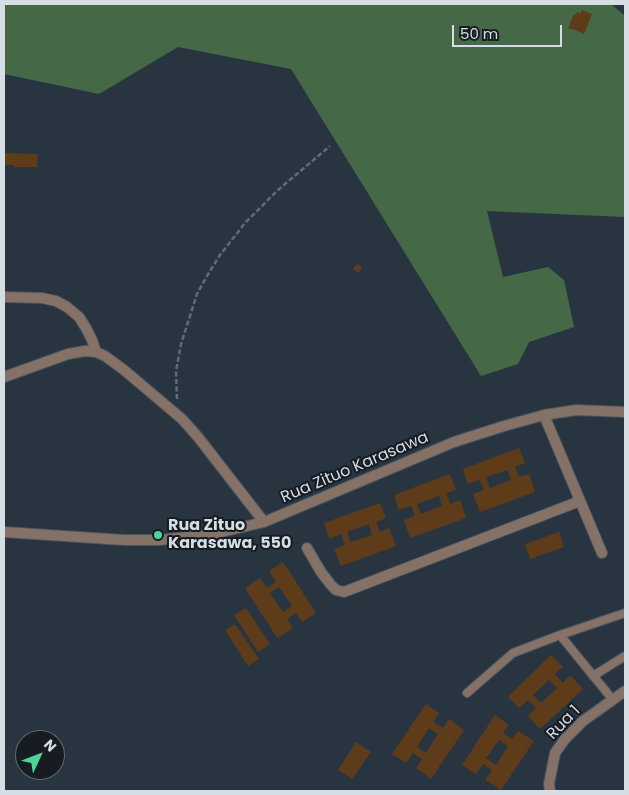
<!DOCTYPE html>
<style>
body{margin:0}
#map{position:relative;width:629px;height:795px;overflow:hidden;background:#283541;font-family:Poppins,sans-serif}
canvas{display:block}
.frame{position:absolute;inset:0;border:5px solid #d5dde5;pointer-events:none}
.north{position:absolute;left:15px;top:730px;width:50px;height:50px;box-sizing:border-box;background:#161c21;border:1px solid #62696f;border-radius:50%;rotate:47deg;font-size:14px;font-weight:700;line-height:20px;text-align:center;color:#d5dde5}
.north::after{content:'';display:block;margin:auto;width:18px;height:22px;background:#4ed399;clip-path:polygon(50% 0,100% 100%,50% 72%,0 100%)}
.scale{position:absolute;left:452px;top:25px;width:110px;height:22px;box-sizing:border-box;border:2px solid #d5dde5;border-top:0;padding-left:6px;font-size:15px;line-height:18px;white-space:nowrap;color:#d5dde5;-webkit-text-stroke:4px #161c21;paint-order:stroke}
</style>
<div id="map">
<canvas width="629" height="795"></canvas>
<div class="frame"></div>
<div class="north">N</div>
<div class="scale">50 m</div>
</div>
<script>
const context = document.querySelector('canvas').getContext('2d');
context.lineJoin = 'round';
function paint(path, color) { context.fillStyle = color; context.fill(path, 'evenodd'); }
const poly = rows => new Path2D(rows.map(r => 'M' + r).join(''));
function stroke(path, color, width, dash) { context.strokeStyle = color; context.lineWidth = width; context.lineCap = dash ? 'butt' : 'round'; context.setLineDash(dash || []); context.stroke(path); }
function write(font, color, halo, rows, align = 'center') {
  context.font = font + ' Poppins,sans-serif'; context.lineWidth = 4; context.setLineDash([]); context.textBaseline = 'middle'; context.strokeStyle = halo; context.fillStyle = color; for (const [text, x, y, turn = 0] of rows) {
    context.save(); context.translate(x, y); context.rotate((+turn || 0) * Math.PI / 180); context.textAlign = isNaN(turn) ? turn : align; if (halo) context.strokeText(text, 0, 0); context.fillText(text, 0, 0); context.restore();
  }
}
paint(poly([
 [4,4,611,4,625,16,625,217,487,211,503,277,548,267,564,280,574,327,529,342,518,364,481,376,291,69,178,47,99,94,4,74]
]), '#456947');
paint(poly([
 [582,10,592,14,584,34,575,30,568,28,574,14,576,15,577,12,580,13],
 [4,153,38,154,37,167,14,167,14,165,4,165],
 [357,264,362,267,359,273,353,269],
 [519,448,525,463,515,467,519,477,529,474,535,492,480,512,473,494,484,490,480,480,468,484,463,469],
 [508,470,511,480,490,488,486,477],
 [450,474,456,490,446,493,450,504,460,500,466,518,410,538,404,520,415,516,411,506,399,510,394,495],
 [439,496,442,506,421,514,417,504],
 [380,503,386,518,376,522,380,532,389,528,396,546,341,566,334,549,345,545,341,534,329,539,324,523],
 [369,524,372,535,351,542,347,532],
 [559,532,564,547,530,559,525,544],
 [283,562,316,613,302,622,296,613,287,619,293,628,277,638,245,588,260,578,267,588,276,582,269,571],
 [279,587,292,606,283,612,270,593],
 [246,608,270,644,258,652,234,615],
 [235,624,259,659,248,666,225,630],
 [551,655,563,667,555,674,563,683,570,675,583,689,540,729,528,716,536,708,528,700,519,708,508,697],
 [549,680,557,688,541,703,533,695],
 [426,704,439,713,433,722,443,728,449,719,464,730,431,779,416,768,422,759,413,753,406,763,392,754],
 [429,728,438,734,426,753,417,747],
 [495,715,509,725,503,733,512,739,518,731,534,741,501,790,485,780,492,770,483,764,476,774,462,765],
 [499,740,508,746,496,765,486,758],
 [356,742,371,752,352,779,338,770]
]), '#5e3c1a');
const lane = poly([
 [560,635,613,700],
 [593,676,625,656],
 [467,693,513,653,560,635,625,613]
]);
const street = poly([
 [4,297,42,298,56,301,67,307,79,317,86,328,92,340,96,352],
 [4,377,68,354,85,351,96,352,105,356,124,370,182,419,198,437,264,522],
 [544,415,602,553],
 [4,532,124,540,160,540,213,534,264,522,454,442,504,426,544,415,576,410,625,412],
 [307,548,321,572,331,585,336,590,344,592,580,501],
 [550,791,549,784,555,753,565,739,583,721,625,691]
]);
stroke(lane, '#47535f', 10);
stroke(street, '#47535f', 12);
stroke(poly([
 [177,399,176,371,181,344,197,294,207,276,220,255,245,223,278,190,330,146]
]), '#616c77', 2.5, [5, 2.5]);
stroke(lane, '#867167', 8);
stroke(street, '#867167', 10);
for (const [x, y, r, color] of [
 [158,535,5,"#4ed399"]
]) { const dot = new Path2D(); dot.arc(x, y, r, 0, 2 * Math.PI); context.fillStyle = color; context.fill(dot); stroke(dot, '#161c21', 2); }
write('16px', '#d5dde5', '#161c21', [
 ["Rua Zituo Karasawa",355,468,-23],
 ["Rua 1",564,723,-46]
]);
write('bold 16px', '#d5dde5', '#161c21', [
 ["Rua Zituo",168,526],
 ["Karasawa, 550",168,544]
], 'left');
</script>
